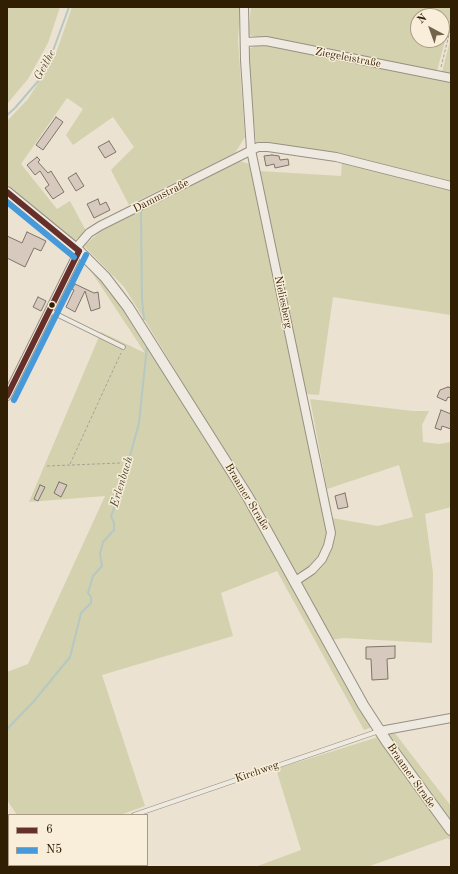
<!DOCTYPE html>
<meta charset="utf-8">
<style>
body{margin:0}
#map{position:relative;width:458px;height:874px;overflow:hidden;background:#ebe2d1;font-family:"Old Standard TT",serif}
canvas{display:block}
.frame{position:absolute;inset:0;border:8px solid #311f03;pointer-events:none}
.legend{position:absolute;left:8px;top:814px;width:140px;height:52px;box-sizing:border-box;background:#f9eeda;border:1px solid #a99b84;margin:0;padding:5px 7px;list-style:none;font-size:12px;color:#311f03}
.legend li{display:flex;align-items:center;gap:8px;height:20px}
.legend b{width:20px;border:1px solid #a99b84}
.north{position:absolute;left:410px;top:8px;width:40px;height:40px;box-sizing:border-box;background:#f9eeda;border:1px solid #a99b84;border-radius:50%;rotate:319deg;font-size:11px;font-weight:700;line-height:16px;text-align:center;color:#311f03}
.north::after{content:'';display:block;margin:auto;width:14px;height:18px;background:#72634b;clip-path:polygon(50% 0,100% 100%,50% 72%,0 100%)}
</style>
<div id="map">
<canvas width="458" height="874"></canvas>
<div class="frame"></div>
<ul class="legend">
<li><b style="height:5px;background:#662f29"></b>6</li>
<li><b style="height:5px;background:#479ada"></b>N5</li>
</ul>
<div class="north">N</div>
</div>
<script>
const context = document.querySelector('canvas').getContext('2d');
context.lineJoin = 'round';
function paint(path, color) { context.fillStyle = color; context.fill(path, 'evenodd'); }
const poly = rows => new Path2D(rows.map(r => 'M' + r).join(''));
function stroke(path, color, width, dash) { context.strokeStyle = color; context.lineWidth = width; context.lineCap = dash ? 'butt' : 'round'; context.setLineDash(dash || []); context.stroke(path); }
function write(font, color, halo, rows, align = 'center') {
  context.font = font + ' "Old Standard TT",serif'; context.lineWidth = 3; context.setLineDash([]); context.textBaseline = 'middle'; context.strokeStyle = halo; context.fillStyle = color; for (const [text, x, y, turn = 0] of rows) {
    context.save(); context.translate(x, y); context.rotate((+turn || 0) * Math.PI / 180); context.textAlign = isNaN(turn) ? turn : align; if (halo) context.strokeText(text, 0, 0); context.fillText(text, 0, 0); context.restore();
  }
}
paint(poly([
 [7,7,60,7,48,43,28,79,7,104],
 [72,7,240,7,238,41,245,137,235,153,129,205,111,170,134,147,113,117,73,145,66,135,83,109,67,98,21,164,57,209,70,201,86,231,74,241,7,184,7,121,28,99,55,56],
 [251,7,451,7,451,18,437,71,248,35],
 [418,16,442,16,442,40,418,40],
 [451,37,451,74,442,72],
 [260,44,451,81,451,181,342,154,256,142,247,58,249,49],
 [239,161,250,164,261,209,266,206,259,171,341,176,342,162,451,190,451,315,333,297,319,395,306,394,292,328,329,533,326,545,320,557,305,572,307,576,324,560,330,547,333,533,332,518,378,526,413,517,399,465,327,489,310,399,413,411,429,411,422,425,423,442,439,444,451,442,451,507,425,514,433,573,432,643,343,638,330,640,251,495,141,314,124,287,84,246,103,229],
 [89,268,95,271,128,313,257,523,372,727,364,730,277,571,221,593,233,636,102,675,145,806,120,815,17,815,7,800,7,672,28,664,105,496,29,502,101,332,145,353],
 [394,732,451,806,451,841,448,838,367,867,255,867,301,850,276,769]
]), '#d4d1ae');
stroke(poly([
 [7,115,15,108,39,80,54,48,69,7],
 [141,212,142,300,144,319],
 [7,729,34,701,70,657,81,613,91,603,91,597,88,593,93,576,102,566,100,554,103,542,114,530,114,523,111,516,120,493,139,423,147,346]
]), '#b6c8c2', 2);
const building = poly([
 [56,117,63,122,43,150,36,145,56,117],
 [109,141,116,152,105,158,98,147,109,141],
 [272,155,279,156,280,160,288,159,289,165,275,168,274,164,266,166,264,156,272,155],
 [37,157,40,160,38,162,48,173,51,171,64,192,53,199,45,188,49,185,40,171,35,175,27,165,37,157],
 [76,173,84,186,76,191,68,178,76,173],
 [98,199,100,205,106,202,110,210,94,218,87,204,98,199],
 [27,232,46,241,41,251,34,248,25,267,7,258,7,236,22,243,27,232],
 [75,284,94,293,98,292,100,308,91,311,85,291,75,312,66,307,74,290,72,289,75,284],
 [38,297,46,301,41,311,33,307,38,297],
 [448,387,451,388,451,398,448,397,446,401,437,397,440,390,448,387],
 [441,410,451,414,451,429,442,426,441,430,435,428,441,410],
 [59,482,67,485,61,497,54,493,59,482],
 [40,485,45,487,38,501,34,499,40,485],
 [345,493,348,507,338,509,335,496,345,493],
 [395,646,395,658,387,659,388,679,372,680,371,659,366,659,366,647,395,646]
]);
paint(building, '#d7c9bd');
stroke(building, '#7c7568', 1);
const service = poly([
 [50,311,123,347],
 [134,815,379,731],
 [7,859,9,859]
]);
const minor = poly([
 [244,7,245,60,251,150,331,533,328,546,322,559,312,570,294,582],
 [245,42,266,41,451,78],
 [76,248,89,233,100,226,258,147,268,147,336,157,451,186],
 [7,396,79,251],
 [380,731,451,718]
]);
const tertiary = poly([
 [7,192,79,251,105,277,128,307,248,497,363,705,387,742,451,830]
]);
stroke(service, '#979083', 5.5);
stroke(minor, '#979083', 10);
stroke(tertiary, '#979083', 12);
stroke(poly([
 [441,67,451,27],
 [70,464,121,353],
 [47,466,120,463]
]), '#a9a39a', 1, [3, 2]);
stroke(service, '#eeeae1', 4);
stroke(minor, '#eeeae1', 8);
stroke(tertiary, '#eeeae1', 10);
stroke(poly([
 [7,192,79,251],
 [7,396,79,251]
]), '#662f29', 6);
stroke(poly([
 [7,202,74,257],
 [14,400,86,255]
]), '#479ada', 6);
for (const [x, y, r, color] of [
 [52,305,3.5,"#311f03"]
]) { const dot = new Path2D(); dot.arc(x, y, r, 0, 2 * Math.PI); context.fillStyle = color; context.fill(dot); stroke(dot, '#f9eeda', 1.5); }
write('11px', '#311f03', '#f9eeda', [
 ["Ziegeleistraße",348,58,11],
 ["Dammstraße",161,196,-27],
 ["Nieliesberg",283,302,78],
 ["Braamer Straße",247,497,59],
 ["Kirchweg",257,772,-19],
 ["Braamer Straße",411,776,55]
]);
write('italic 12px', '#524e3a', '#f9eeda', [
 ["Geithe",45,65,-62],
 ["Erlenbach",122,482,-73]
]);
</script>
